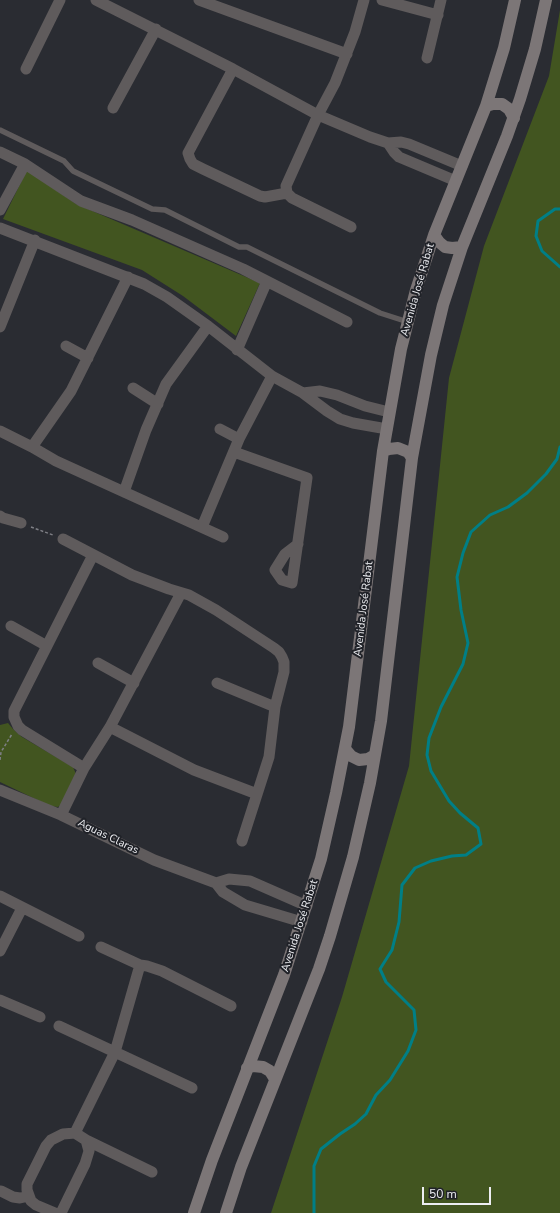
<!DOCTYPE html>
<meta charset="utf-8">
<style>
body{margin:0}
#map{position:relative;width:560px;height:1213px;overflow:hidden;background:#2a2c32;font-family:"Nunito Sans",sans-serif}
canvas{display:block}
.scale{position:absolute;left:422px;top:1187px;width:69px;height:18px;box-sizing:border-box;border:2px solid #edeef2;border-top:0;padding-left:5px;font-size:12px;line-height:14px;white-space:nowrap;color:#edeef2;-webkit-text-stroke:3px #202228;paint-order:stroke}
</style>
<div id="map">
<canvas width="560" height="1213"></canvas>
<div class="scale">50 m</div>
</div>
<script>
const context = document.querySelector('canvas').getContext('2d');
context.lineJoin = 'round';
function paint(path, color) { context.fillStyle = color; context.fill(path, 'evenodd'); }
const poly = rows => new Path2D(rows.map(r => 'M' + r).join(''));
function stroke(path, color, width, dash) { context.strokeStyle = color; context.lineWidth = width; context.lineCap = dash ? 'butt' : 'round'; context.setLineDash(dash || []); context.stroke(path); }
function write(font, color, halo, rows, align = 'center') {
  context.font = font + ' "Nunito Sans",sans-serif'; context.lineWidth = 4; context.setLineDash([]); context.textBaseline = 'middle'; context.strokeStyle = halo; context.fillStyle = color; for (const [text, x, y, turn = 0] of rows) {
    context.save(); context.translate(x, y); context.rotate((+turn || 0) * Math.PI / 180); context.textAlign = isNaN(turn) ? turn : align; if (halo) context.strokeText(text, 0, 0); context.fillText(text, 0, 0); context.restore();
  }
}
paint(poly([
 [560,10,560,1213,271,1213,342,997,409,766,449,378,484,246,549,76],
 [27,170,76,204,260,283,236,336,183,296,142,270,3,219],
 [8,723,13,729,22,737,73,767,76,774,64,802,58,807,50,806,0,782,0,725]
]), '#425520');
stroke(poly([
 [560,209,555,209,538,221,536,236,542,251,560,267],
 [314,1213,314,1166,321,1149,340,1134,355,1124,366,1114,376,1095,390,1080,408,1051,416,1030,414,1010,386,982,380,969,392,950,399,922,402,885,415,868,431,861,452,856,466,855,481,844,478,828,460,813,449,801,431,771,427,755,429,738,441,707,463,664,468,643,461,610,457,577,463,553,471,532,490,515,508,507,527,493,546,474,557,459,560,447]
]), '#007f86', 3);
stroke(poly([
 [31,527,53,535],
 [0,760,1,752,12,734]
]), '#7e7f85', 1.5, [3, 2]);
stroke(poly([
 [0,130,64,161,73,171,152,209,165,210,239,247,247,247,380,313,408,322]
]), '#5f5b5c', 5.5);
stroke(poly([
 [96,0,233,69,318,115,370,137,388,143,401,142,409,144,462,166],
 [199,0,347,54],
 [382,0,438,15],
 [427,58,441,0],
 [26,69,60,0],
 [233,69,188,153,190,159,193,164,203,169,260,196,265,197,287,193],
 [113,108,156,29],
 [388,143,394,152,399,157,456,181],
 [0,152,25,164,81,201,132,220,243,269,347,322],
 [0,210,25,164],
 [351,227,292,198,287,193,286,186,318,115,335,83,355,32,364,0],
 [0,228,144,284,167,297,208,326,272,376,303,393,327,411,340,419,353,423,387,429],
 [0,327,35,240],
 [66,346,88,358],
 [237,350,267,281],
 [133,388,158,404],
 [303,393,320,391,337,395,365,406,389,412],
 [220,429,239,439],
 [0,431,32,447,56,461,223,537],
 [32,447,71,391,128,277],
 [234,452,307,478,292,583,282,580,275,570,285,554,298,544],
 [124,492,146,430,166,384,208,326],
 [0,516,3,518,21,523],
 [202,527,239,439,272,376],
 [63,539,132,575,169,589,189,595,216,610,274,648,279,652,282,657,284,662,284,672,275,707,269,757,242,841],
 [11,626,47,646],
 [98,663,134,683],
 [217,683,275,707],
 [110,727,194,770,257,794],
 [84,768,22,730,18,726,14,717,14,711,93,555],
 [0,790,61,815,154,860,216,883,223,892,245,905,302,922],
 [61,815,84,768,110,727,181,593],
 [216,883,229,879,250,881,307,906],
 [0,896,79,936],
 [101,947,140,965,147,966,162,971,231,1006],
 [0,951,22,908],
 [0,1000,40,1017],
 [59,1026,192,1088],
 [75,1133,115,1052,140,965],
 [86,1140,152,1172],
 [1,1191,13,1197,20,1198,29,1196],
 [55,1213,36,1205,31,1201,27,1190,27,1184,46,1146,51,1140,63,1134,75,1133,86,1140,89,1151,85,1164,61,1213]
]), '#5f5b5c', 11);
stroke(poly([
 [486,106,493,104,502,104,509,109,514,118],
 [434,235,439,242,445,247,452,248,462,247],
 [383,451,389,449,398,448,408,452,412,458],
 [345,749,351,756,359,760,368,759,375,755],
 [247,1068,253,1066,263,1067,270,1071,275,1079],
 [194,1213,212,1160,284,975,321,859,336,793,349,727,383,451,401,349,416,290,434,235,486,106,504,48,515,0],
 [226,1213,241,1167,319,969,330,936,353,857,370,783,381,721,412,458,431,355,443,305,462,247,507,136,520,99,535,49,546,0]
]), '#7c7677', 12);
write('11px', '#edeef2', '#202228', [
 ["Avenida José Rabat",418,290,-74],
 ["Avenida José Rabat",364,609,-83],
 ["Aguas Claras",108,837,26],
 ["Avenida José Rabat",300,926,-72]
]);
</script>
